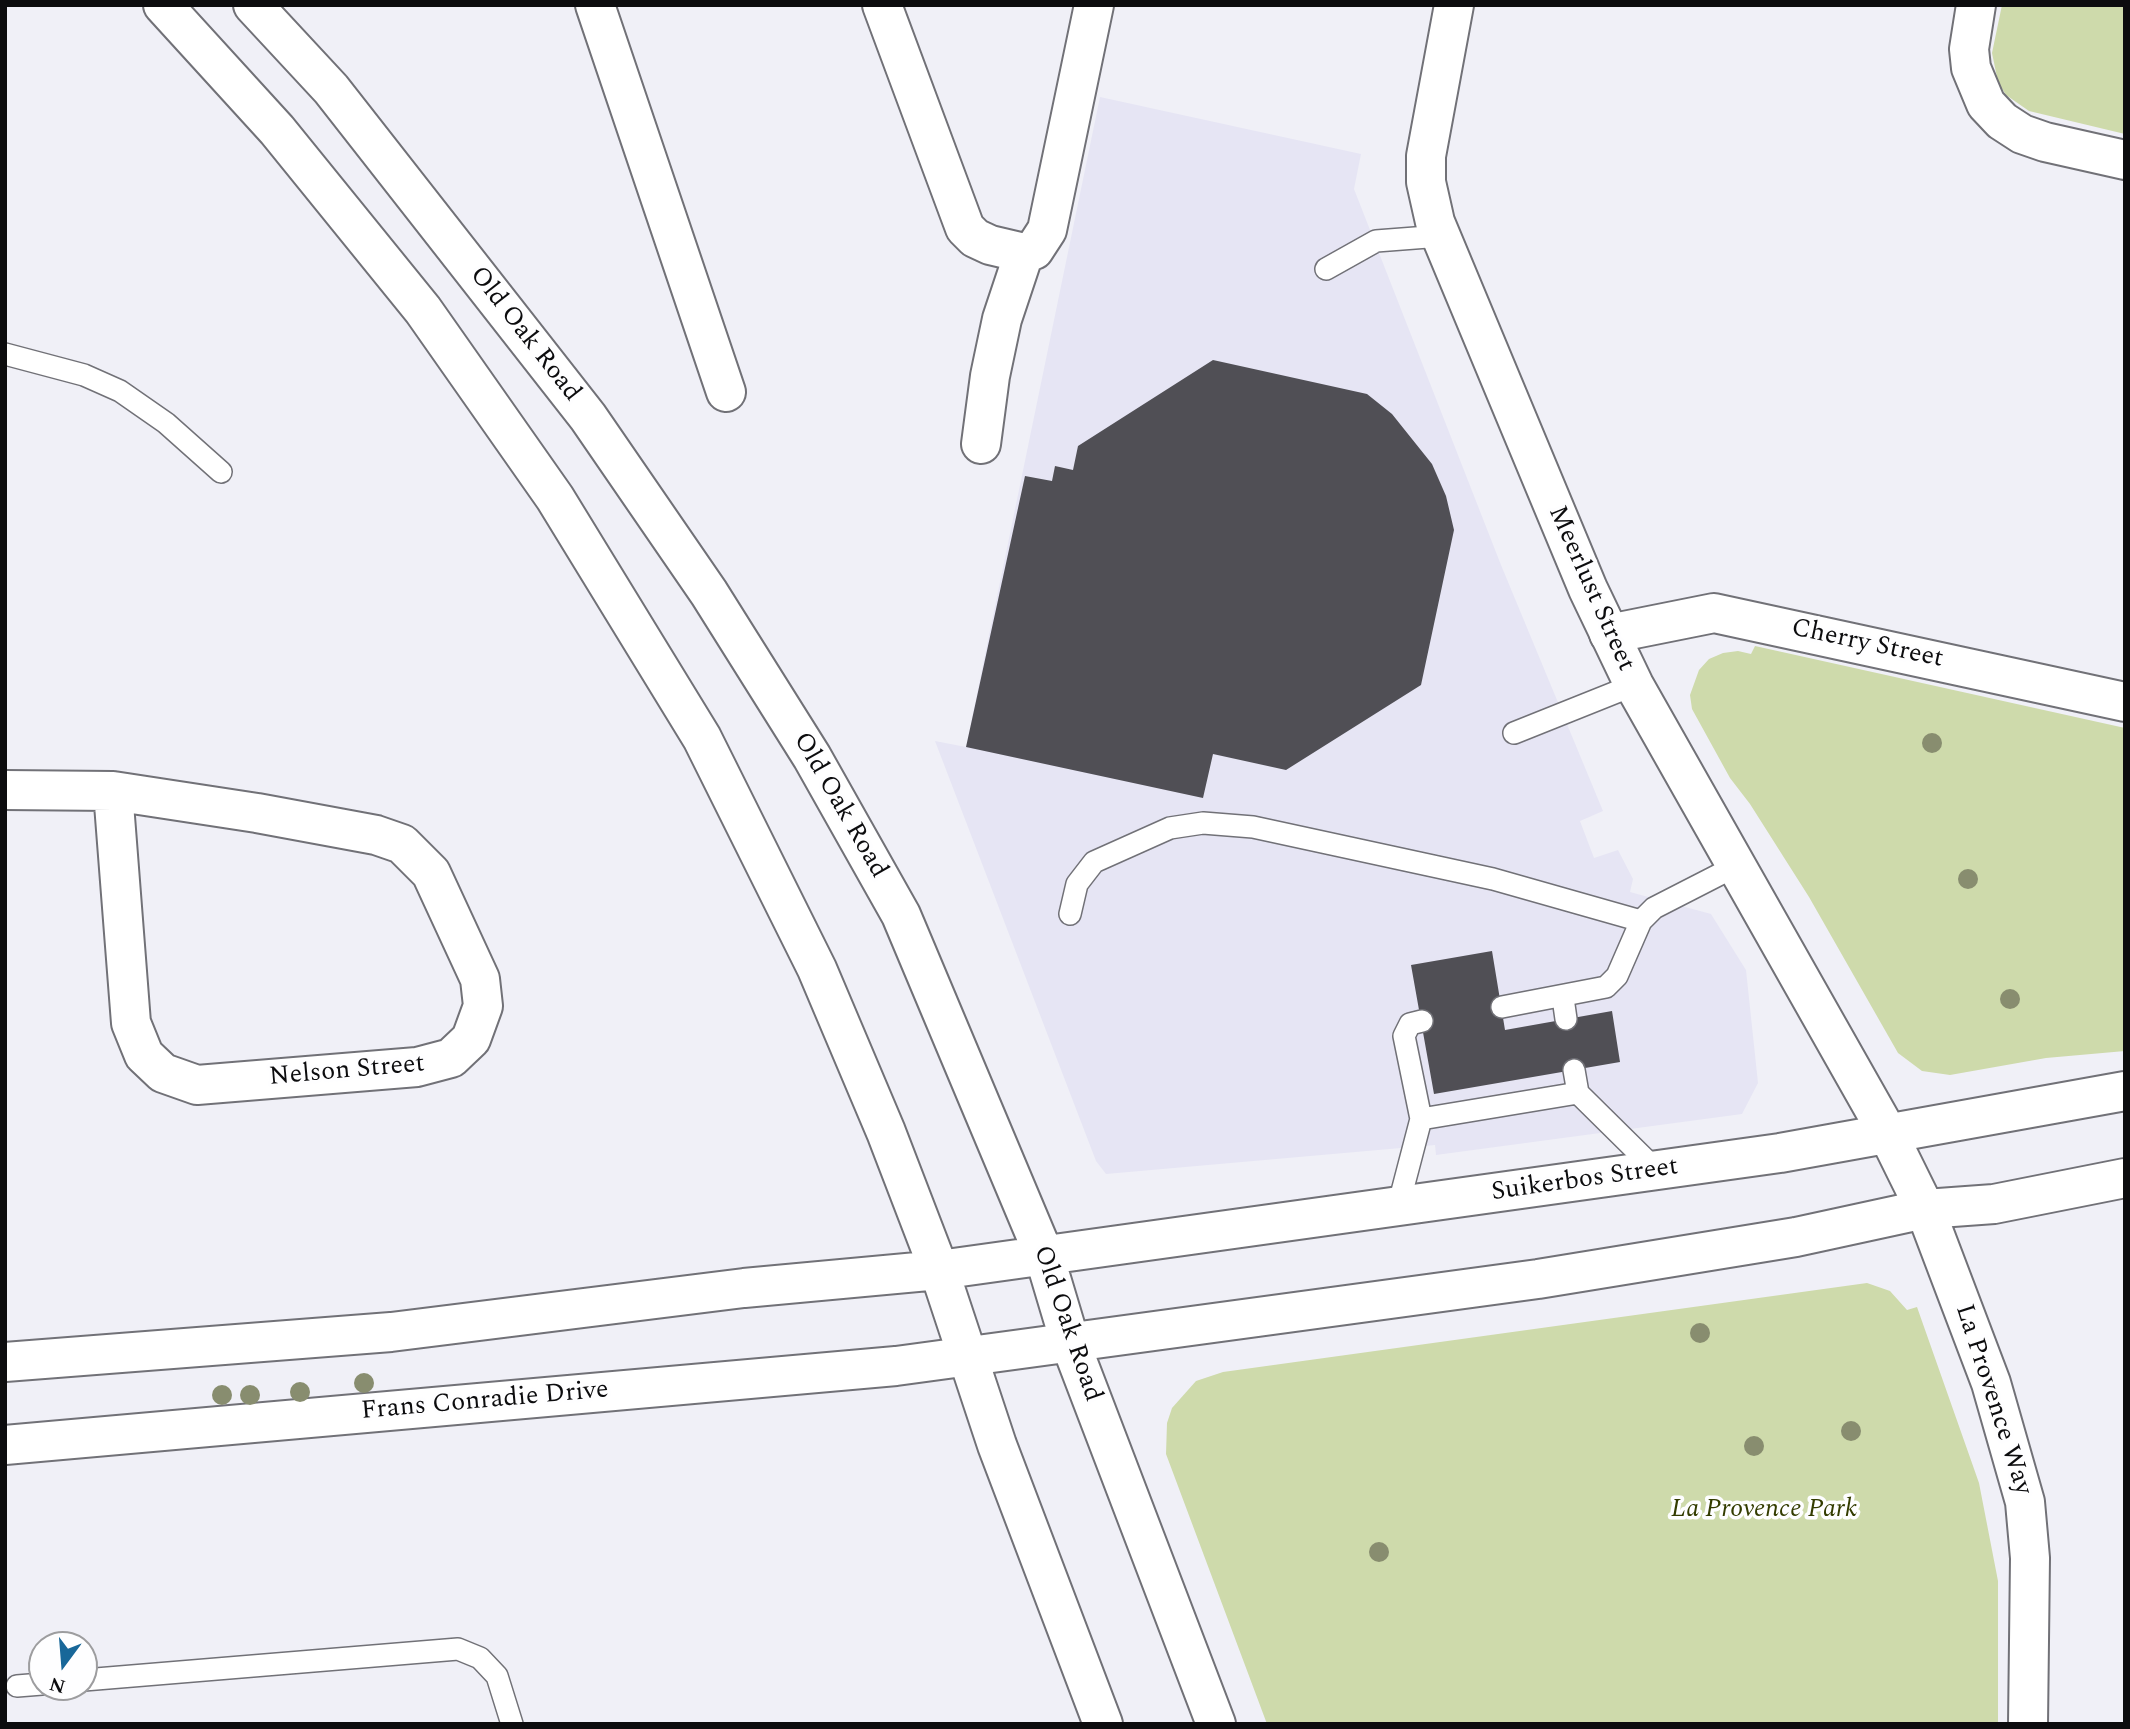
<!DOCTYPE html>
<style>
body{margin:0}
#map{position:relative;width:2130px;height:1729px;overflow:hidden;background:#f0f0f7;font-family:Spectral,serif}
canvas{display:block}
.frame{position:absolute;inset:0;border:7px solid #0c0c0e;pointer-events:none}
.north{position:absolute;left:28px;top:1631px;width:70px;height:70px;box-sizing:border-box;background:#fefeff;border:2px solid #9d9d9f;border-radius:50%;rotate:196deg;font-size:19px;font-weight:700;line-height:28px;text-align:center;color:#0c0c0e}
.north::after{content:'';display:block;margin:auto;width:24px;height:32px;background:#186799;clip-path:polygon(50% 0,100% 100%,50% 72%,0 100%)}
</style>
<div id="map">
<canvas width="2130" height="1729"></canvas>
<div class="frame"></div>
<div class="north">N</div>
</div>
<script>
const context = document.querySelector('canvas').getContext('2d');
context.lineJoin = 'round';
function paint(path, color) { context.fillStyle = color; context.fill(path, 'evenodd'); }
const poly = rows => new Path2D(rows.map(r => 'M' + r).join(''));
function stroke(path, color, width, dash) { context.strokeStyle = color; context.lineWidth = width; context.lineCap = dash ? 'butt' : 'round'; context.setLineDash(dash || []); context.stroke(path); }
function write(font, color, halo, rows, align = 'center') {
  context.font = font + ' Spectral,serif'; context.lineWidth = 7; context.setLineDash([]); context.textBaseline = 'middle'; context.strokeStyle = halo; context.fillStyle = color; for (const [text, x, y, turn = 0] of rows) {
    context.save(); context.translate(x, y); context.rotate((+turn || 0) * Math.PI / 180); context.textAlign = isNaN(turn) ? turn : align; if (halo) context.strokeText(text, 0, 0); context.fillText(text, 0, 0); context.restore();
  }
}
paint(poly([
 [1100,97,1361,154,1354,189,1501,565,1603,811,1580,821,1594,858,1618,850,1633,879,1630,892,1711,914,1746,970,1758,1083,1742,1114,1436,1155,1435,1145,1106,1174,1096,1161,935,741,966,747]
]), '#e6e5f4');
paint(poly([
 [2002,5,2125,5,2125,134,2029,111,2006,95,1998,82,1992,53],
 [1755,646,2125,728,2125,1051,2046,1058,1950,1075,1922,1071,1898,1053,1809,897,1750,804,1730,778,1692,709,1690,695,1699,670,1709,659,1723,653,1738,651,1751,654],
 [1867,1283,1890,1291,1907,1310,1917,1307,1979,1483,1998,1581,1998,1724,1267,1724,1166,1454,1167,1423,1172,1408,1196,1381,1223,1372]
]), '#cedaab');
paint(poly([
 [1213,360,1367,394,1392,414,1432,464,1446,496,1454,530,1421,685,1286,770,1213,754,1203,798,966,747,1025,476,1052,481,1055,466,1073,470,1078,446],
 [1492,951,1505,1030,1612,1011,1620,1062,1434,1094,1411,965]
]), '#504f55');
const lane = poly([
 [1326,269,1376,241,1441,236],
 [5,354,84,375,120,391,166,423,221,472],
 [1514,733,1634,685],
 [1070,914,1077,884,1094,862,1170,828,1203,823,1253,827,1493,879,1641,921],
 [1563,998,1566,1019],
 [1502,1007,1606,987,1617,976,1641,921,1654,908,1736,866],
 [1574,1070,1578,1093],
 [1421,1119,1404,1036,1410,1024,1422,1021],
 [1398,1207,1421,1119,1578,1093,1657,1171],
 [84,1680,458,1649,480,1658,497,1676,512,1724],
 [17,1686,42,1684]
]);
const street = poly([
 [595,5,726,392],
 [882,5,965,228,975,238,990,245,1024,253,1034,250,1047,230,1094,5],
 [1976,5,1969,49,1971,68,1986,104,2002,121,2022,134,2045,142,2125,160],
 [981,444,990,376,1002,319,1024,253],
 [1609,634,1714,613,2125,702],
 [5,790,113,791,257,813,376,835,402,844,431,873,480,979,483,1006,471,1039,451,1058,417,1067,197,1085,163,1073,144,1055,131,1023,113,791],
 [1925,1209,1991,1383,2025,1502,2030,1558,2028,1724]
]);
const secondary = poly([
 [163,5,277,130,423,310,555,498,702,738,817,969,886,1132,939,1270,997,1445,1103,1724],
 [253,5,331,89,588,417,709,593,812,757,901,915,1044,1255,1070,1342,1216,1724],
 [1454,5,1426,156,1426,182,1435,222,1588,589,1634,685,1887,1132,1925,1209],
 [5,1362,391,1332,744,1288,939,1270,1780,1153,2125,1091],
 [5,1445,896,1366,1538,1279,1796,1237,1925,1209,1994,1204,2125,1178]
]);
stroke(lane, '#717177', 24);
stroke(street, '#717177', 42);
stroke(secondary, '#717177', 42);
stroke(lane, '#fff', 21);
stroke(street, '#fff', 38);
stroke(secondary, '#fff', 38);
context.fillStyle = '#888d6f';
for (const [x, y] of [
 [1932,743],
 [1968,879],
 [2010,999],
 [1700,1333],
 [364,1383],
 [300,1392],
 [222,1395],
 [250,1395],
 [1851,1431],
 [1754,1446],
 [1379,1552]
]) { context.beginPath(); context.arc(x, y, 10, 0, 2 * Math.PI); context.fill(); }
write('26px', '#0c0c0e', '#fefeff', [
 ["Old Oak Road",524,335,52],
 ["Meerlust Street",1590,589,66],
 ["Cherry Street",1867,645,12],
 ["Old Oak Road",839,806,60],
 ["Nelson Street",347,1072,-5],
 ["Suikerbos Street",1585,1181,-8],
 ["Old Oak Road",1066,1324,71],
 ["La Provence Way",1992,1400,72],
 ["Frans Conradie Drive",485,1402,-5]
]);
write('italic 26px', '#333c00', '#fefeff', [
 ["La Provence Park",1764,1511]
]);
</script>
